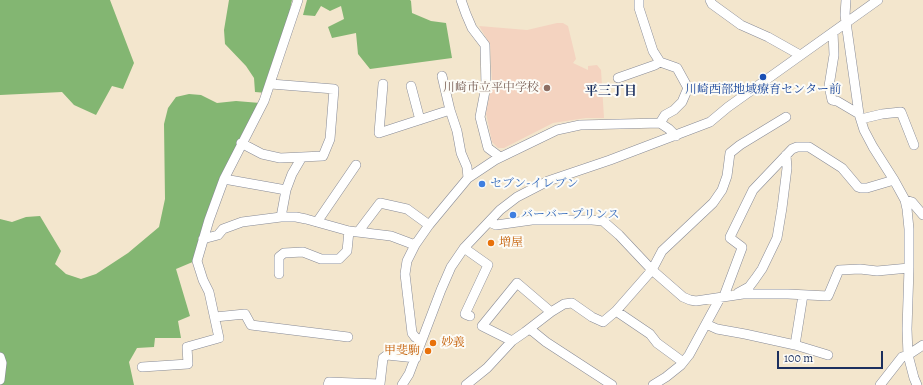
<!DOCTYPE html>
<meta charset="utf-8">
<style>
body{margin:0}
#map{position:relative;width:923px;height:385px;overflow:hidden;background:#f3e6cd;font-family:Alegreya,serif}
canvas{display:block}
.scale{position:absolute;left:777px;top:351px;width:106px;height:18px;box-sizing:border-box;border:2px solid #1b2f5e;border-top:0;padding-left:5px;font-size:12px;line-height:14px;white-space:nowrap;color:#1b2f5e;-webkit-text-stroke:3px #fdfcf7;paint-order:stroke}
</style>
<div id="map">
<canvas width="923" height="385"></canvas>
<div class="scale">100 m</div>
</div>
<script>
const context = document.querySelector('canvas').getContext('2d');
context.lineJoin = 'round';
function paint(path, color) { context.fillStyle = color; context.fill(path, 'evenodd'); }
const poly = rows => new Path2D(rows.map(r => 'M' + r).join(''));
function stroke(path, color, width, dash) { context.strokeStyle = color; context.lineWidth = width; context.lineCap = dash ? 'butt' : 'round'; context.setLineDash(dash || []); context.stroke(path); }
function write(font, color, halo, rows, align = 'center') {
  context.font = font + ' Alegreya,"Noto Serif JP",serif'; context.lineWidth = 4; context.setLineDash([]); context.textBaseline = 'middle'; context.strokeStyle = halo; context.fillStyle = color; for (const [text, x, y, turn = 0] of rows) {
    context.save(); context.translate(x, y); context.rotate((+turn || 0) * Math.PI / 180); context.textAlign = isNaN(turn) ? turn : align; if (halo) context.strokeText(text, 0, 0); context.fillText(text, 0, 0); context.restore();
  }
}
paint(poly([
 [557,23,563,23,568,26,576,59,573,63,588,70,588,66,597,65,601,70,604,118,586,118,553,123,504,148,498,148,492,142,486,113,492,83,490,44,479,26,527,30]
]), '#f4d3c0');
paint(poly([
 [0,0,110,0,134,63,123,89,112,86,96,115,74,105,62,92,0,95],
 [229,0,292,0,286,29,267,93,255,92,254,78,246,66,225,44,224,30],
 [307,0,410,0,411,1,412,13,431,21,446,23,452,58,370,69,358,54,356,33,332,38,328,27,344,19,341,6,330,11,321,6,315,16,303,15],
 [189,94,201,95,217,103,236,101,260,103,195,261,176,269,190,316,178,321,181,338,155,338,154,347,137,348,129,362,134,385,0,385,0,219,12,222,26,217,40,216,61,251,55,264,66,274,81,279,96,274,128,253,159,227,165,199,164,124,168,108,176,97]
]), '#83b672');
const minor = poly([
 [461,0,466,14,472,28,485,45,486,86,480,117,488,148,500,157],
 [639,0,639,8,653,51,660,62,677,68,688,88,682,102,674,110,665,115,660,123],
 [710,0,712,4,741,25,768,37,800,55],
 [846,0,845,15,859,114,864,130,873,147,894,180,905,200,907,209,909,229,909,268,907,329,908,355,914,378,917,385],
 [833,32,834,55,829,86,832,100,837,101,859,114],
 [442,76,450,110,457,131,461,153,467,167,468,178],
 [618,78,655,65,660,62],
 [383,84,379,133,450,110],
 [411,86,420,120],
 [861,119,882,114,901,112,914,145],
 [241,143,262,154,280,158,323,156,330,139,334,89,271,84],
 [224,179,286,190],
 [905,200,912,202,923,215],
 [281,217,286,190,292,174,302,157],
 [317,222,356,165],
 [489,222,496,225,532,220,592,220,603,221,619,235,652,270,683,297,690,300,696,301,743,294,788,294,828,296,839,270,860,269,877,271,909,268],
 [358,232,380,203,407,209,429,225],
 [203,239,218,235,223,229,242,222,281,217,296,217,306,219,349,231,391,236,415,245],
 [464,248,488,265,465,314,470,316],
 [279,274,279,257,284,253,303,252,321,259,339,259,347,251,349,231],
 [738,293,749,287,755,279,762,269,777,238,782,208,787,168,786,155],
 [724,296,742,248,742,247,730,238,730,237,753,190,792,149,797,147,809,147,842,168,858,187,861,188,867,188,894,180],
 [616,311,650,334,657,343,683,362],
 [215,317,245,314,251,325,348,337],
 [706,324,717,329,745,334,795,345,828,355],
 [530,329,546,342,612,385],
 [421,341,415,337,412,333,405,274,407,261,415,245,429,225,468,178,495,160,557,130,580,125,660,123,669,129,676,136],
 [512,341,482,326,517,283,551,312],
 [795,345,803,295],
 [0,357,2,363,0,380],
 [142,367,188,364,187,347,219,338,209,292,203,280,197,261,209,220,224,179,264,101,298,0],
 [328,385,329,382,380,384,383,358,387,355,416,358],
 [402,385,409,374,441,290,451,267,464,248,500,210,517,197,548,181,610,160,710,122,728,107,878,0],
 [466,385,487,368,512,341,525,332,551,312,564,304,572,303,592,317,603,322,616,311,652,270,662,251,713,203,722,190,727,176,730,153,740,145,786,117],
 [653,385,666,377,681,365,689,355,720,298],
 [880,385,902,357,908,355,923,345]
]);
stroke(minor, '#878a96', 10);
stroke(minor, '#fff', 9);
for (const [x, y, r, color] of [
 [763,77,4,"#1a4fb4"],
 [547,88,4,"#8d6e63"],
 [482,184,4,"#3f7fe0"],
 [513,215,4,"#3f7fe0"],
 [491,243,4,"#e8710a"],
 [433,343,4,"#e8710a"],
 [428,351,4,"#e8710a"]
]) { const dot = new Path2D(); dot.arc(x, y, r, 0, 2 * Math.PI); context.fillStyle = color; context.fill(dot); stroke(dot, '#fdfcf7', 1.5); }
write('12px', '#785e54', '#fdfcf7', [
 ["川崎市立平中学校",539,88]
], 'right');
write('12px', '#164399', '#fdfcf7', [
 ["川崎西部地域療育センター前",763,90]
]);
write('12px', '#366cbe', '#fdfcf7', [
 ["セブン-イレブン",490,184],
 ["バーバー プリンス",521,215]
], 'left');
write('12px', '#c56008', '#fdfcf7', [
 ["増屋",499,243],
 ["妙義",441,343],
 ["甲斐駒",420,351,"right"]
], 'left');
write('bold 13px', '#1b2f5e', '#fdfcf7', [
 ["平三丁目",611,92]
]);
</script>
